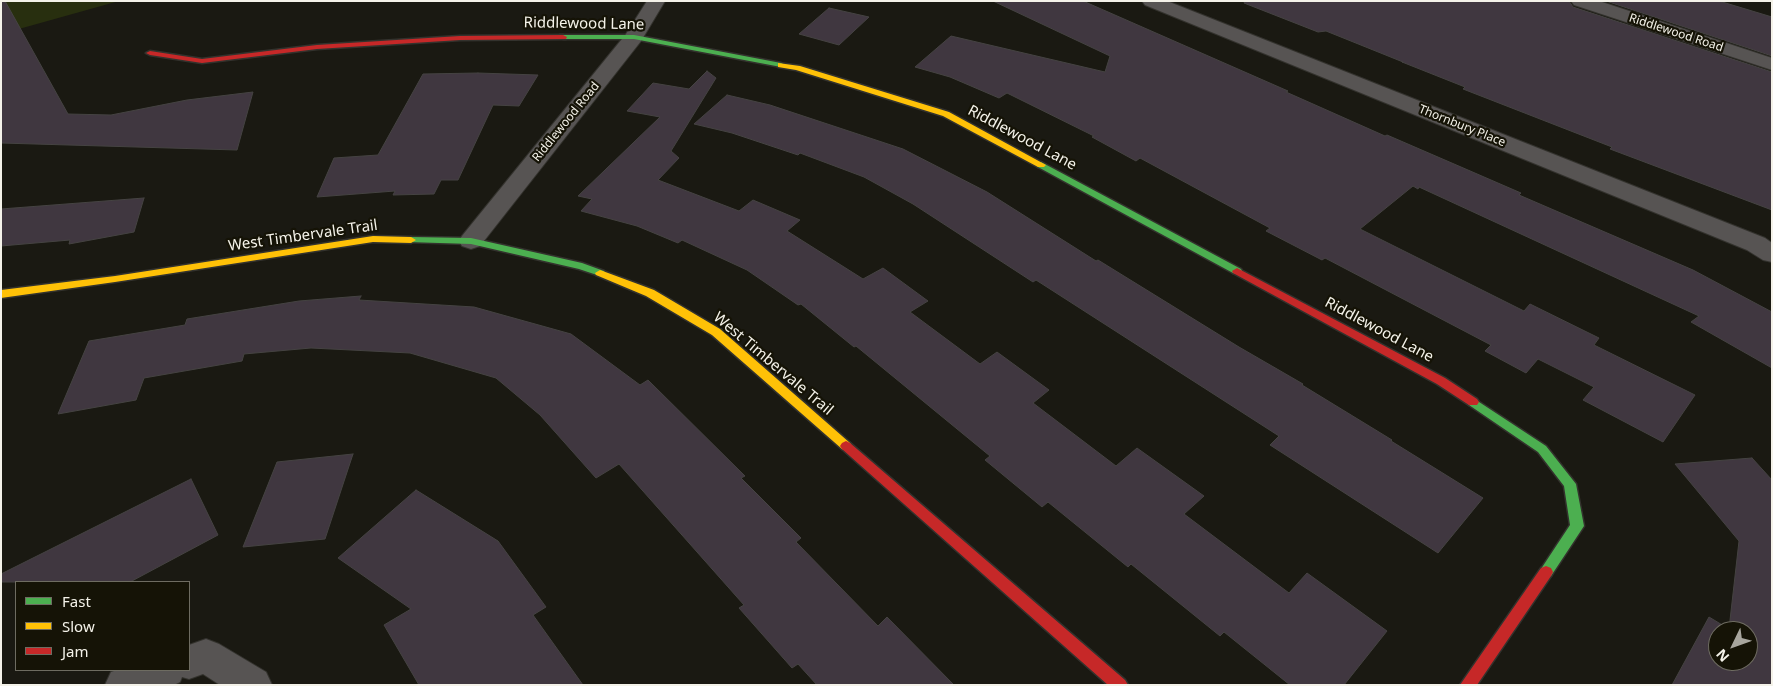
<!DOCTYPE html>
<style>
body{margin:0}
#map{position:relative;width:1773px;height:686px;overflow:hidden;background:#1a1912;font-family:"Noto Sans",sans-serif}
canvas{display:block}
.frame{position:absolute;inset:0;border:2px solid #f4f2e9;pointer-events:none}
.legend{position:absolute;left:15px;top:581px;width:175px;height:90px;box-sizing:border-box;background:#151306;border:1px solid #6e6c61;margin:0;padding:6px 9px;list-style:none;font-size:15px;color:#f4f2e9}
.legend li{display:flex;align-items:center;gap:10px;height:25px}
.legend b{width:25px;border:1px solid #6e6c61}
.north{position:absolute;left:1708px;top:621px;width:50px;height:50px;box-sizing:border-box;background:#151306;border:1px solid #6e6c61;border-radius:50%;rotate:228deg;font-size:14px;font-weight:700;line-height:20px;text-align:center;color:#f4f2e9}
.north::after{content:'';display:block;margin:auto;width:18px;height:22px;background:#a8a69e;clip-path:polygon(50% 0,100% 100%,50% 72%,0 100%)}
</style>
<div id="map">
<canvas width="1773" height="686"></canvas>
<div class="frame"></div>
<ul class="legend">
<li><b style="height:6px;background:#4caf50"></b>Fast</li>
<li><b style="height:6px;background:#ffc107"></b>Slow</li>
<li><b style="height:6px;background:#c62828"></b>Jam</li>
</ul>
<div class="north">N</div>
</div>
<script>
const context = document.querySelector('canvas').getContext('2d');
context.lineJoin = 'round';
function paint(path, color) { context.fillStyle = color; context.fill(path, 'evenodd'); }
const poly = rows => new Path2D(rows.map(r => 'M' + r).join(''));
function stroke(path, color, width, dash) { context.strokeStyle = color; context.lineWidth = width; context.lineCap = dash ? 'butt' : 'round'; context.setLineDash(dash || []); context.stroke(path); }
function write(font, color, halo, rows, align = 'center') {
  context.font = font + ' "Noto Sans",sans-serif'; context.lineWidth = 4.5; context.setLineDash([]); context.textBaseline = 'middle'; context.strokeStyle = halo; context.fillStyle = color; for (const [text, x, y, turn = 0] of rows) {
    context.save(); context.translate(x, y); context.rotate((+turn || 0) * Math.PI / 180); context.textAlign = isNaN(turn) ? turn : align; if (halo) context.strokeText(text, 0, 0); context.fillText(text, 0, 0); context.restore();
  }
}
paint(poly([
 [1,1,119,1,1,34]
]), '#282f0f');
const building = poly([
 [1,1,5,1,68,114,111,115,187,100,253,92,237,150,1,143,1,1],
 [993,1,1083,1,1288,91,1286,92,1385,136,1387,135,1461,167,1521,193,1519,195,1693,270,1772,312,1772,368,1691,322,1699,316,1419,187,1418,189,1413,186,1360,229,1524,311,1530,304,1599,338,1594,345,1695,395,1663,442,1583,400,1594,387,1538,359,1526,373,1485,351,1491,345,1325,258,1322,260,1266,231,1270,228,1140,158,1136,161,1092,137,1094,136,1007,93,999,98,950,77,915,67,951,36,1105,72,1110,56,993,1],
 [1245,1,1569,1,1573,7,1772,72,1772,210,1610,149,1612,147,1463,89,1465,87,1402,62,1403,62,1326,31,1318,32,1244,3,1245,1],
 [1606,1,1719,1,1772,17,1772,56,1606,1],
 [829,8,869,17,839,45,799,34,829,8],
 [707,71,716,78,671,151,679,158,658,180,739,211,753,200,800,220,787,231,863,279,883,268,928,301,910,312,980,364,997,352,1049,390,1033,403,1116,466,1137,448,1204,496,1184,514,1289,593,1307,573,1387,631,1344,685,1290,685,1224,632,1220,636,1131,564,1128,567,1048,502,1042,507,985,460,990,456,856,346,854,347,801,304,798,305,747,270,682,240,678,243,637,226,581,211,592,199,578,196,660,117,627,111,653,83,689,89,707,71],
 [478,73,538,75,519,106,493,105,458,180,441,180,434,194,393,195,395,191,317,197,334,158,378,155,423,74,478,73],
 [727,95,770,105,903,149,987,192,1096,261,1098,260,1239,347,1303,384,1302,385,1392,440,1391,441,1483,498,1438,553,1270,445,1279,436,1036,280,1033,282,913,204,864,177,800,153,798,155,732,133,694,124,727,95],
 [144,198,134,232,69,244,70,240,1,246,1,209,144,198],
 [361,296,359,300,474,307,571,334,640,385,648,380,745,476,741,478,801,538,796,542,878,626,887,617,954,685,817,685,798,664,792,668,739,608,744,605,619,464,596,478,540,415,496,378,410,353,311,348,244,354,242,361,144,378,136,400,58,414,89,341,185,325,187,319,299,301,361,296],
 [353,454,325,539,243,547,277,462,353,454],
 [1752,458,1772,480,1772,685,1672,685,1709,617,1729,629,1739,541,1675,464,1752,458],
 [1718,631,1748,631,1748,661,1718,661,1718,631],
 [191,479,218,535,130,582,1,582,1,574,191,479],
 [416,490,498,541,546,607,533,615,583,685,419,685,384,625,411,609,338,558,416,490]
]);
paint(building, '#403740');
stroke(building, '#454342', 1);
const street = poly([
 [647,1,665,1,641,41,480,246,471,249,462,246,459,241,462,236,626,34,647,1],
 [1142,1,1167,1,1765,238,1772,243,1772,262,1763,260,1747,250,1145,5,1142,1],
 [1571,1,1599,1,1772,58,1772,70,1574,5,1571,1],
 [206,639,219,644,266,672,272,685,220,685,203,674,189,679,182,677,180,682,174,685,105,685,111,672,117,670,189,670,189,645,206,639]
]);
const fast = poly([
 [560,35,634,35,781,63,785,65,781,67,634,39,563,39,559,37,560,35],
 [1041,162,1241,269,1242,271,1237,274,1233,273,1038,167,1036,165,1041,162],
 [411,237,471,238,582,263,604,271,605,273,600,276,579,269,471,244,407,242,406,240,411,237],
 [1473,398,1546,446,1576,484,1584,526,1551,576,1546,578,1541,576,1539,572,1570,525,1564,486,1538,452,1469,405,1467,402,1469,399,1473,398]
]);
const slow = poly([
 [778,63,800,66,949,112,1046,165,1044,167,1038,167,943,116,796,70,778,67,778,63],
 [373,236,411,237,416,240,411,243,373,242,115,282,1,298,1,290,115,276,373,236],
 [600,270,654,290,720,329,850,443,852,446,850,449,846,451,842,449,712,335,646,296,596,275,595,273,600,270]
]);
const jam = poly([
 [563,35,567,37,566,39,460,40,317,49,202,63,150,55,146,53,150,51,202,59,317,45,460,36,563,35],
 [1237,268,1445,378,1477,399,1479,402,1477,405,1469,405,1437,384,1233,273,1232,271,1237,268],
 [846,441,850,443,1125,680,1128,685,1108,685,842,449,840,446,842,443,846,441],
 [1546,566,1551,568,1553,572,1551,576,1477,685,1460,685,1541,568,1546,566]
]);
stroke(street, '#33322d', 2);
stroke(fast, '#33322d', 3);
stroke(slow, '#33322d', 3);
stroke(jam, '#33322d', 3);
paint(street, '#575453');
paint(fast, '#4caf50');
paint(slow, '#ffc107');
paint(jam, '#c62828');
write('12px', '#f4f2e9', '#151306', [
 ["Riddlewood Road",1676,33,18],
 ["Riddlewood Road",566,122,-51],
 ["Thornbury Place",1462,126,22]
]);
write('15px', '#f4f2e9', '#151306', [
 ["Riddlewood Lane",584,24,1],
 ["Riddlewood Lane",1022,138,28],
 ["West Timbervale Trail",303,236,-8],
 ["Riddlewood Lane",1379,330,28],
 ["West Timbervale Trail",773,364,40]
]);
</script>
